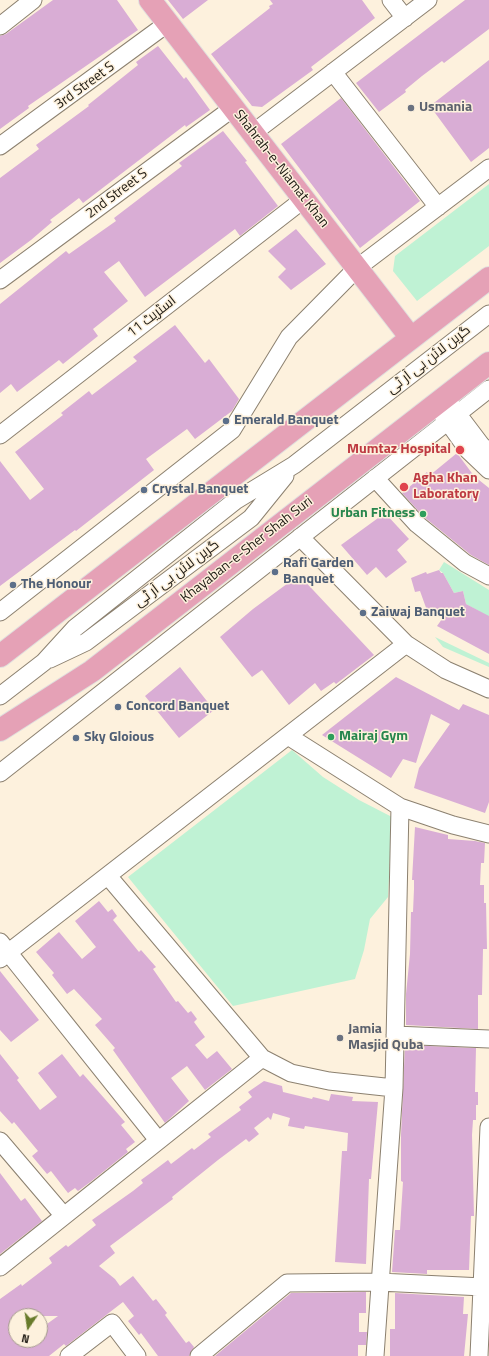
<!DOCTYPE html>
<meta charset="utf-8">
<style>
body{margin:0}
#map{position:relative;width:489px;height:1356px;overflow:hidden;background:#fdf1dd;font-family:"Titillium Web",sans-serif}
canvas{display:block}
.north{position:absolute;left:8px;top:1308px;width:40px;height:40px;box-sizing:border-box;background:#fdf1dd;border:1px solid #a49b8d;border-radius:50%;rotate:193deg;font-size:11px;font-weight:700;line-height:16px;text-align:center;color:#1f1b14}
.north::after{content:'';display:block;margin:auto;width:14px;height:18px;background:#687b2b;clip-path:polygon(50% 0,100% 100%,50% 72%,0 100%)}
</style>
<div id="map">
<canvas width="489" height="1356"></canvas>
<div class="north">N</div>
</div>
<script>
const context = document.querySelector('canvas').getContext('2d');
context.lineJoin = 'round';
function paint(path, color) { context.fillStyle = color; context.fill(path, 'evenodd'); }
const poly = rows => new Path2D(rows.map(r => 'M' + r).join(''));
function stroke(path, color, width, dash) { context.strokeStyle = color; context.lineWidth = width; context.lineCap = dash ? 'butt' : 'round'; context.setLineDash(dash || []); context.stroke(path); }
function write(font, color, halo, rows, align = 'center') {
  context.font = font + ' "Titillium Web",Cairo,sans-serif'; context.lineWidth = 3; context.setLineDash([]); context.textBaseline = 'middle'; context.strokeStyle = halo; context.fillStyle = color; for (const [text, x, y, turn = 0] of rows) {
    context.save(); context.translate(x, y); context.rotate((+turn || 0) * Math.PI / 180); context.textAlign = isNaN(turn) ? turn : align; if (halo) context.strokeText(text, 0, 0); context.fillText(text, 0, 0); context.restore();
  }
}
paint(poly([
 [489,184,489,246,417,301,393,271,395,256],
 [444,562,489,590,489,616,486,617,484,614,466,604,463,591,454,593,443,573,439,570],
 [435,637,489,663,489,667,443,647],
 [292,750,323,777,359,800,392,817,388,897,370,919,364,950,355,979,233,1006,128,877]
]), '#bff2d4');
paint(poly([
 [53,0,117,0,138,30,28,106,29,108,0,129,0,36,6,34],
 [168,0,208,0,183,19],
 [270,0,362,0,375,18,311,67,313,70,262,107,252,106,211,54,270,8,269,6,273,4],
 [465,0,489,0,489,29,444,63,442,61,422,76,405,90,406,92,379,112,356,83],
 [158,46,184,79,186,77,210,110,186,127,185,125,83,203,79,198,50,220,52,222,31,240,0,263,0,178,39,149,36,145,89,106,88,105,138,65,136,62],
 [489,60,489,148,471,162,430,106],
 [341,98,420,201,360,248,281,144],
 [223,131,247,161,245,162,278,206,240,236,235,229,145,297,119,261,104,272,128,301,93,329,98,336,63,364,59,360,17,392,11,384,0,393,0,304,66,251,69,254,116,221,114,218,182,166,179,163],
 [296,229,326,264,291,290,278,277,286,269,268,251],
 [175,325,205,363,209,359,239,399,232,411,195,439,187,429,146,459,154,470,76,531,75,530,0,586,0,461,30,500,44,489,15,452,63,415,61,413,89,391,92,395,137,361,133,357],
 [457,453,474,476,489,488,489,565,471,555,424,517,402,493,427,472,429,476],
 [385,513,409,539,397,550,407,562,386,578,376,567,367,575,341,545],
 [439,570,441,573,443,573,454,593,463,591,466,604,489,616,489,654,437,626,447,612,429,616,420,591,415,592,411,578,426,572,427,574],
 [299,575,374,655,336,684,334,682,321,691,315,683,289,705,262,670,252,677,220,637,253,609],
 [180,667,214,710,179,738,145,696],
 [396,677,459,710,463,704,489,715,489,802,485,813,414,788,419,768,450,724,431,714,416,763,403,759,391,778,322,735],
 [415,827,448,835,448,839,475,841,485,843,484,863,481,863,480,885,484,885,484,903,486,903,487,949,483,949,482,995,478,995,478,1029,406,1025,406,994,410,954,411,912,413,912,414,889,414,880,412,880],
 [99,901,108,912,112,909,117,916,113,920,139,952,141,950,156,967,153,969,176,1002,178,1001,188,1013,191,1011,197,1019,194,1022,205,1037,195,1045,207,1059,217,1051,232,1069,205,1090,187,1066,171,1078,189,1101,165,1123,113,1050,115,1048,95,1025,102,1019,74,989,67,994,52,975,54,973,36,952,59,932,82,959,96,947,75,921],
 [0,971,39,1020,11,1042,0,1030],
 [405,1045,476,1048,475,1092,478,1092,478,1105,476,1105,476,1120,473,1120,472,1135,474,1216,471,1216,469,1270,427,1270,427,1274,392,1272,395,1230,400,1230,401,1213,403,1182,401,1181,401,1135],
 [0,1054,19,1078,17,1080,40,1110,57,1097,38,1073,62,1054,80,1077,83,1074,125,1122,121,1125,135,1142,126,1149,128,1152,89,1183,78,1191,75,1188,68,1193,51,1171,47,1174,32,1156,38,1151,14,1122,12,1124,0,1111],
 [264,1081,282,1086,283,1092,312,1099,313,1097,329,1101,331,1094,353,1097,352,1101,378,1102,371,1179,369,1179,366,1264,335,1262,342,1151,347,1151,348,1133,305,1126,304,1129,288,1126,290,1118,273,1113,271,1120,268,1117,254,1128,259,1134,249,1142,246,1139,218,1160,172,1197,173,1199,110,1246,115,1253,99,1266,115,1279,120,1286,133,1276,153,1301,156,1299,167,1313,165,1315,186,1343,189,1341,194,1347,189,1356,158,1356,141,1333,139,1335,128,1321,134,1316,123,1302,66,1346,64,1344,49,1356,0,1356,0,1299,21,1284,22,1286,52,1263,49,1258,66,1245,68,1247,96,1225,92,1220,133,1191,143,1183,141,1180,152,1172,168,1160,171,1164,192,1148,194,1150,211,1137,208,1134,241,1110,239,1107,252,1097,248,1092],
 [16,1316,58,1316,40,1329,40,1340,16,1340],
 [0,1173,21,1201,25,1198,42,1221,0,1254],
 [366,1292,366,1313,359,1313,359,1332,367,1332,366,1345,358,1345,358,1356,215,1356,291,1293],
 [395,1293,464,1297,463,1314,468,1314,464,1356,390,1356,390,1329,395,1329]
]), '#d9add5');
const minor = poly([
 [391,0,405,18],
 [0,26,33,0],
 [333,72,438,207],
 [253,133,428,0],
 [0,146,168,23],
 [0,280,233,108],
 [450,404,481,445,489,452],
 [441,412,468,450,489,470],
 [0,435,304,199],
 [375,478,417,524,465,563,489,576],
 [300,537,406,644,446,670,489,689],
 [0,612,232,430,289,337,357,268,489,168],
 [50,659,86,642,251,518,285,476],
 [0,696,44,662,75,628,235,501,294,465,489,314],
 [288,736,400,807,453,825,489,834],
 [0,773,489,389],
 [108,876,262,1058,291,1073,329,1081,394,1088],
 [0,942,158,1140],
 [0,959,406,644],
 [395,1035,489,1039],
 [0,1141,64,1216],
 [0,1267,262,1058],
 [69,1356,112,1323,137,1356],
 [199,1356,287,1283,379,1282,483,1287],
 [375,1356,394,1088,400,807],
 [479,1356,489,1127]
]);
const major = poly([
 [150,0,411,338],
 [0,656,489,278],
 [0,730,92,671,489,363]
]);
stroke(minor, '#8c8170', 19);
stroke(major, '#e0dfde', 24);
stroke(minor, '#fff', 17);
stroke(major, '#e5a1b6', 22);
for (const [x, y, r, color] of [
 [411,108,4,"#6b7280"],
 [226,421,4,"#5c6f8a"],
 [460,450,5,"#e0444e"],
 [404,487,5,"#e0444e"],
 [144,490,4,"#5c6f8a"],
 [423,514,4,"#2e9e5b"],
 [275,572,4,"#5c6f8a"],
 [13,585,4,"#5c6f8a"],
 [363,613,4,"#5c6f8a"],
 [118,707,4,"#5c6f8a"],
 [331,737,4,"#2e9e5b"],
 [76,738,4,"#5c6f8a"],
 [340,1038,4,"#6b7280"]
]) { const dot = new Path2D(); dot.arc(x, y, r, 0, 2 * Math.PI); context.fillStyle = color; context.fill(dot); stroke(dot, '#fdf1dd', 1.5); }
write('14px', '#1f1b14', '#fdf1dd', [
 ["3rd Street S",85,86,-36],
 ["Shahrah-e-Niamat Khan",281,169,52],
 ["2nd Street S",117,194,-37],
 ["اسٹریٹ 11",152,317,-38],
 ["گرین لائن بی آر ٹی",429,360,-38],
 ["Khayaban-e-Sher Shah Suri",247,550,-38],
 ["گرین لائن بی آر ٹی",177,574,-37]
]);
write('bold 14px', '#5b616d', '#fdf1dd', [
 ["Usmania",419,108],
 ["Jamia",348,1030],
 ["Masjid Quba",348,1046]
], 'left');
write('bold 14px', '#4e5e75', '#fdf1dd', [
 ["Emerald Banquet",234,421],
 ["Crystal Banquet",152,490],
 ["Rafi Garden",283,564],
 ["Banquet",283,580],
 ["The Honour",21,585],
 ["Zaiwaj Banquet",371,613],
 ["Concord Banquet",126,707],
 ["Sky Gloious",84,738]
], 'left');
write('bold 14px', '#be3a42', '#fdf1dd', [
 ["Mumtaz Hospital",451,450],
 ["Agha Khan",413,479,"left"],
 ["Laboratory",413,495,"left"]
], 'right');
write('bold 14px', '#27864d', '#fdf1dd', [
 ["Urban Fitness",415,514],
 ["Mairaj Gym",339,737,"left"]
], 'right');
</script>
